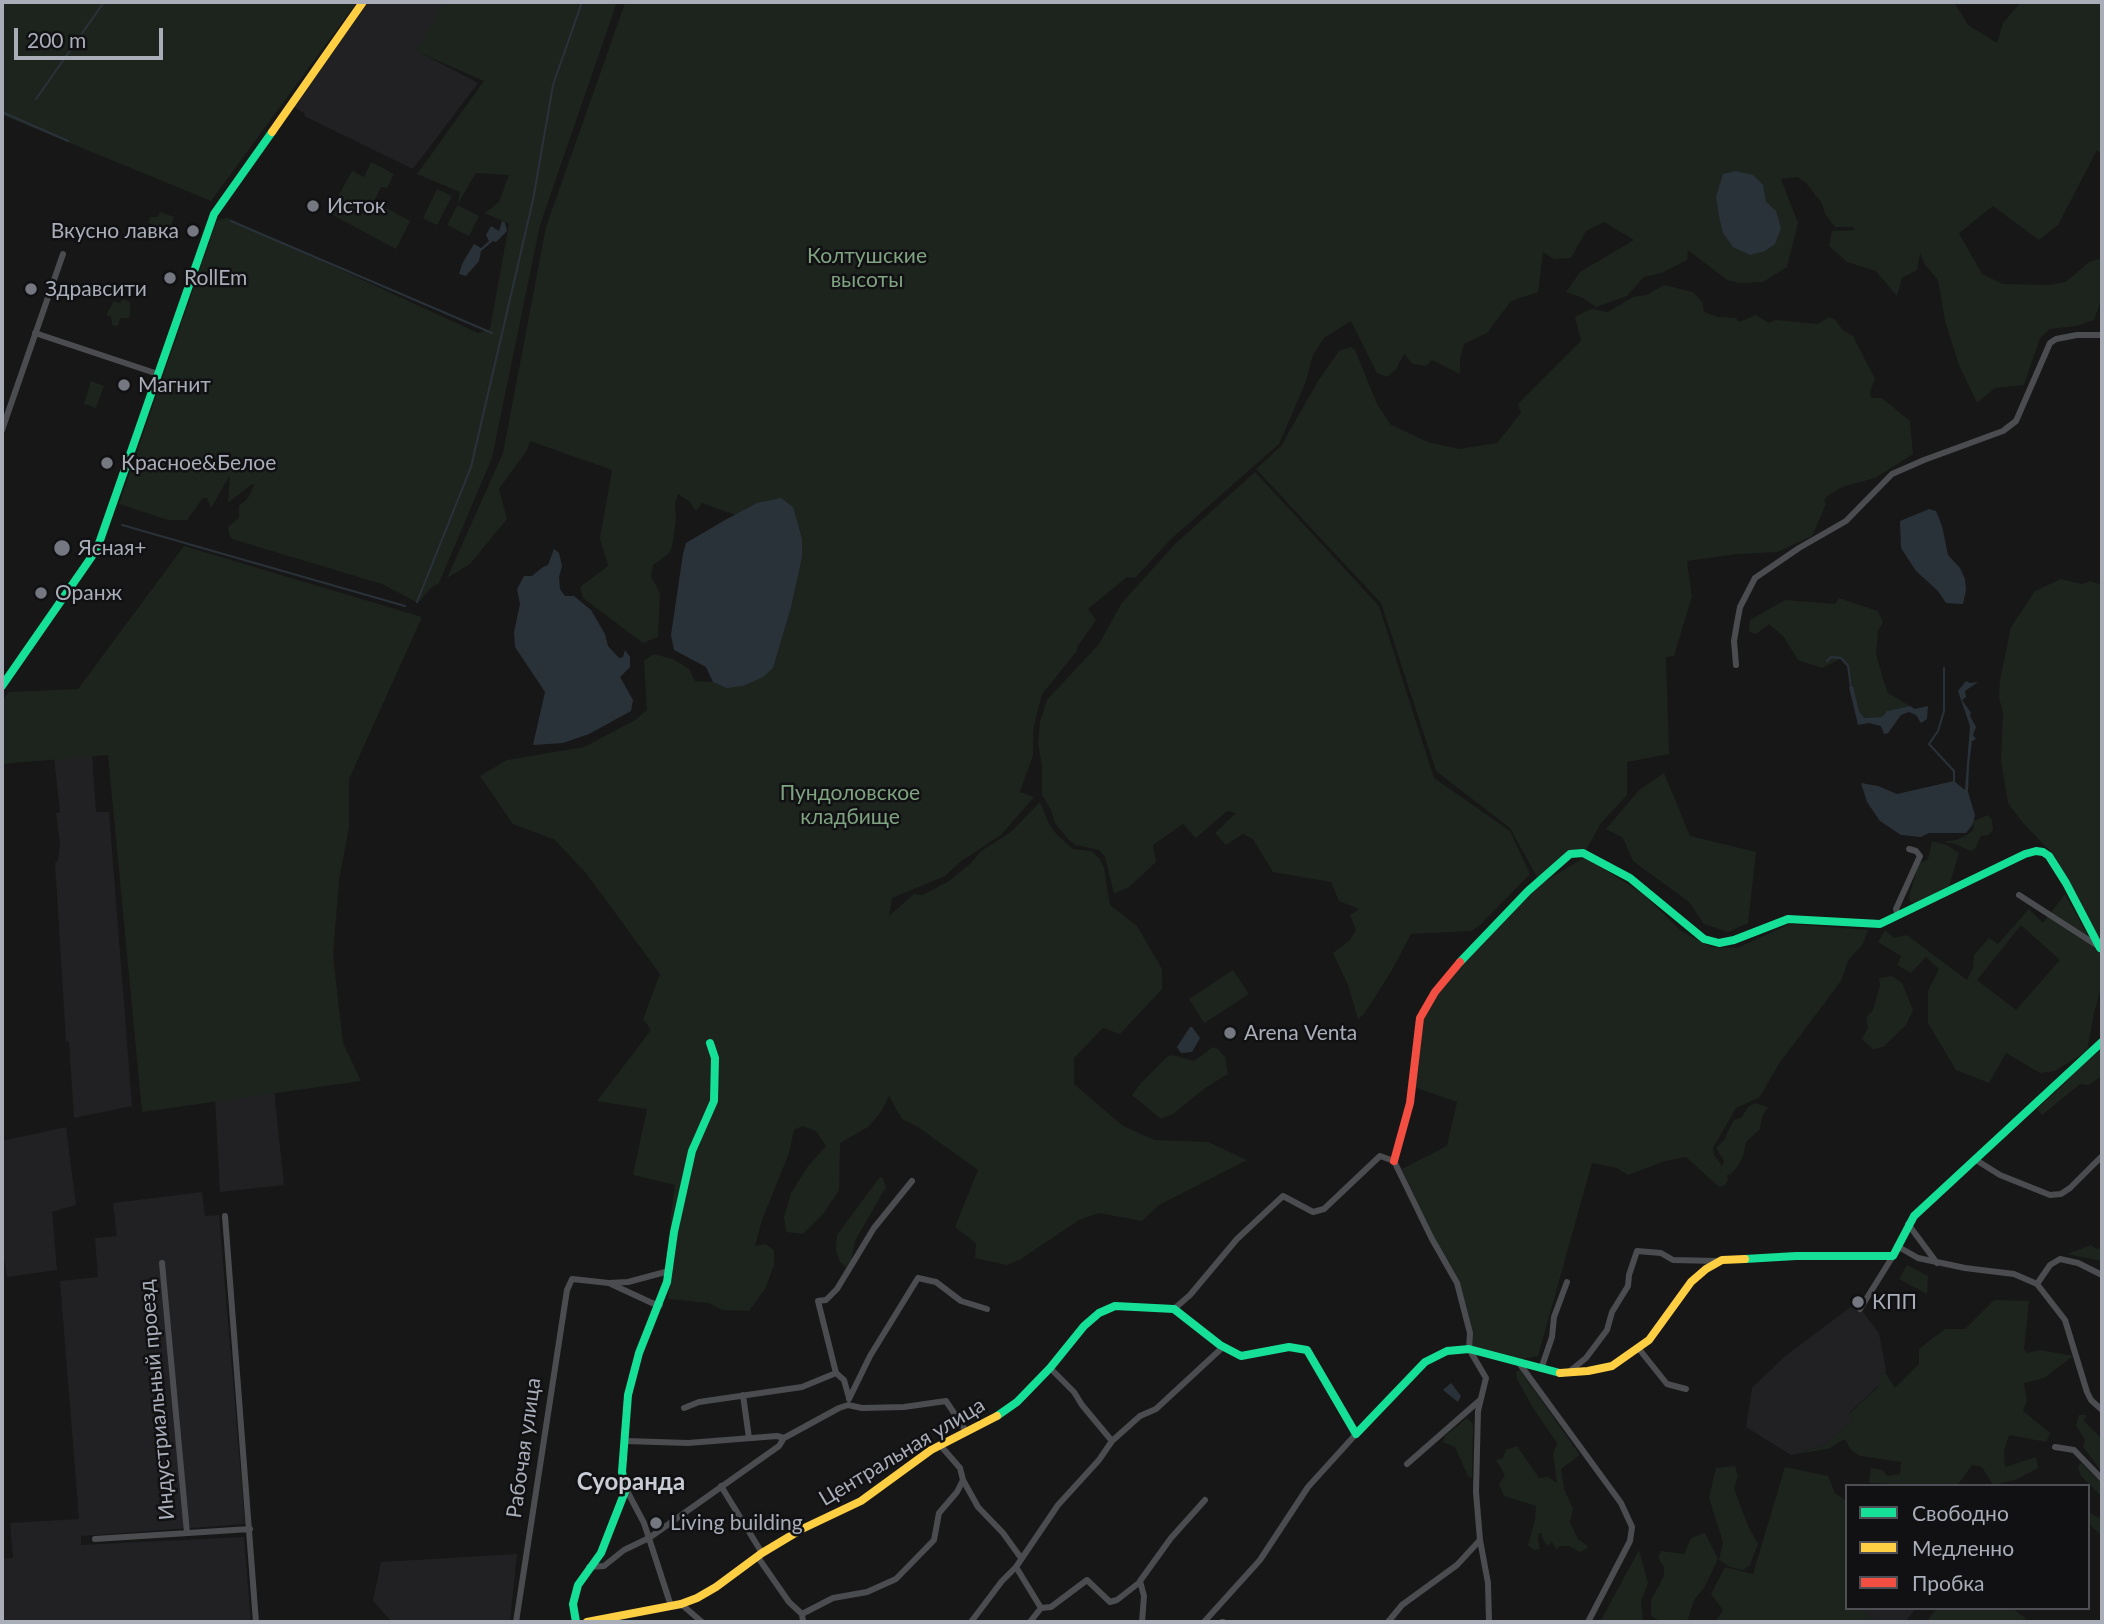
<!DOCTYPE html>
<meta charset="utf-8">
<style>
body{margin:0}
#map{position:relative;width:2104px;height:1624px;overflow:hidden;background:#171717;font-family:Lato,sans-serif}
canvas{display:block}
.frame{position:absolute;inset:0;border:4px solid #a8adb8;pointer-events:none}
.legend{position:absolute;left:1845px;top:1484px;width:245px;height:126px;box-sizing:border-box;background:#111113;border:2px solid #4d4f55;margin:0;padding:9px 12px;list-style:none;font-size:21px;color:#a8adb8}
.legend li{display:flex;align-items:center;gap:14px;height:35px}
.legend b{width:35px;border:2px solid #4d4f55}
.scale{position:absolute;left:14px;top:28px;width:149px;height:32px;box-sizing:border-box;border:4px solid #a8adb8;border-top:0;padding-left:9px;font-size:21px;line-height:24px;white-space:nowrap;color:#a8adb8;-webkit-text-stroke:5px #111113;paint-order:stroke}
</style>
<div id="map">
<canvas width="2104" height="1624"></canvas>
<div class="frame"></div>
<ul class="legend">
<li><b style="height:9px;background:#16e098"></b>Свободно</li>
<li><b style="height:9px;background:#ffcf43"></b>Медленно</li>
<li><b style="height:9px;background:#f24e42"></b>Пробка</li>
</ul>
<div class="scale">200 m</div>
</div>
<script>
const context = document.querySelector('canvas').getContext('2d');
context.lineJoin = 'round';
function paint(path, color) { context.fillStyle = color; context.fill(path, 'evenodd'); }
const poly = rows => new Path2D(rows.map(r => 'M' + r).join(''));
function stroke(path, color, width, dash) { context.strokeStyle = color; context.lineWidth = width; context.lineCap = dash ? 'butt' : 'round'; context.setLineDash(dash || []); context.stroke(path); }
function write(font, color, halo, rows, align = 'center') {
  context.font = font + ' Lato,sans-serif'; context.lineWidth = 5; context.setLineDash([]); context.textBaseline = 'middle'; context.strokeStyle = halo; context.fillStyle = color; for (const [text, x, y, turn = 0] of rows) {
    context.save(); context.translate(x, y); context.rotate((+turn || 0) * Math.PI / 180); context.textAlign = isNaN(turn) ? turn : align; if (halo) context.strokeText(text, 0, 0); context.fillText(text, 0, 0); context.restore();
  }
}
paint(poly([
 [368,2,445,2,417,51,478,83,413,169,304,116,305,114,293,106],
 [92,755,96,812,109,812,132,1106,74,1118,69,1042,66,1041,55,863,58,860,60,845,56,813,60,812,54,758],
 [274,1090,284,1185,220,1192,215,1099],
 [66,1127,76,1205,52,1212,57,1270,7,1277,2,1246,2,1141],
 [202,1192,205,1216,219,1215,245,1524,81,1536,81,1545,244,1537,251,1622,2,1622,2,1559,13,1558,10,1523,79,1519,60,1281,98,1277,95,1238,117,1236,113,1203],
 [1856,1303,1879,1333,1886,1371,1878,1386,1849,1413,1853,1419,1823,1446,1791,1455,1746,1427,1752,1388,1784,1357],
 [517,1554,510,1622,392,1622,373,1601,381,1562],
 [1863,1608,1916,1608,1905,1622,1875,1622,1861,1610]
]), '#212123');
paint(poly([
 [2,2,357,2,211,201,2,115],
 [445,2,617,2,540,225,492,458,439,583,431,588,418,603,382,584,232,539,229,534,228,527,239,518,239,506,248,498,254,485,252,484,228,503,230,475,211,508,207,498,203,498,187,520,168,520,119,504,217,220,228,218,478,333,490,329,509,224,485,213,499,202,509,175,476,173,457,205,479,216,469,236,447,225,457,206,460,192,417,174,484,81,416,51],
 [629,2,1954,2,1968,25,1997,43,2003,23,2021,2,2102,2,2102,155,2097,150,2058,225,2039,240,1993,206,1959,233,1982,274,2003,284,2049,285,2066,282,2089,262,2102,258,2102,298,2094,320,2076,326,2050,329,2040,338,2024,385,1995,388,1977,403,1959,365,1945,321,1938,280,1925,265,1920,253,1917,270,1902,278,1897,296,1876,271,1847,262,1829,246,1832,231,1855,230,1853,227,1835,227,1825,214,1822,203,1805,182,1797,177,1781,179,1798,223,1787,267,1763,282,1739,283,1727,280,1688,250,1687,260,1662,273,1644,277,1627,296,1596,307,1583,298,1566,292,1580,272,1634,240,1604,222,1586,231,1571,258,1554,259,1543,252,1538,292,1511,301,1487,333,1464,344,1460,359,1460,374,1432,360,1426,366,1413,364,1404,354,1396,369,1387,377,1377,373,1351,321,1324,338,1313,355,1306,381,1279,444,1171,539,1135,578,1127,577,1088,609,1096,620,1077,647,1077,651,1042,694,1033,730,1033,755,1020,792,1034,797,1001,835,960,862,945,876,892,898,889,916,914,894,923,895,949,881,971,863,981,851,1011,832,1040,802,1049,824,1057,835,1073,849,1091,851,1100,859,1104,868,1110,905,1137,926,1162,969,1162,989,1120,1034,1103,1028,1074,1058,1074,1084,1123,1126,1155,1140,1208,1142,1247,1160,1159,1205,1142,1221,1099,1213,1079,1220,1021,1259,1007,1265,975,1258,976,1243,955,1227,978,1170,918,1127,902,1119,889,1096,881,1112,868,1127,840,1143,839,1190,824,1213,803,1234,786,1232,784,1217,791,1193,808,1166,826,1146,816,1131,802,1126,794,1130,789,1153,762,1220,755,1246,765,1244,774,1250,774,1265,765,1289,749,1311,722,1310,709,1303,668,1299,675,1236,670,1222,675,1185,633,1175,647,1109,597,1101,651,1030,643,1019,660,974,586,873,555,840,513,824,480,776,507,760,584,747,635,720,647,710,644,661,653,654,673,659,689,669,695,681,713,682,726,688,802,537,795,536,702,503,696,511,689,501,678,494,675,503,676,519,672,547,668,554,653,565,651,577,660,593,658,637,643,643,583,598,580,587,608,566,600,539,612,470,530,441,527,450,499,489,507,519,470,564,447,578,503,453,546,227,625,3],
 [371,162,394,174,387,188,381,187,374,201,410,221,396,249,329,213,352,171,364,177],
 [437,189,452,196,437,225,423,218],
 [160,212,174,217,171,226,176,230,175,234,157,234,156,226,148,223,150,217,158,217],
 [1664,285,1693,292,1702,302,1704,312,1718,317,1736,318,1739,322,1756,315,1769,323,1775,320,1818,324,1829,317,1835,320,1843,330,1853,336,1875,379,1870,392,1871,398,1882,398,1910,421,1913,454,1875,478,1842,487,1827,496,1824,501,1826,504,1812,536,1777,552,1737,554,1687,561,1692,596,1674,656,1666,657,1669,754,1627,762,1627,795,1601,823,1586,850,1567,856,1538,879,1510,828,1436,771,1381,603,1256,469,1281,446,1318,381,1339,351,1351,347,1355,350,1377,404,1391,425,1428,442,1459,449,1497,443,1521,413,1518,404,1581,341,1575,317,1591,309,1608,312,1633,297,1646,295],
 [123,299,130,302,130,314,129,318,120,318,118,326,112,325,111,317,106,315,114,301,120,303],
 [91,381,104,386,96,408,84,404],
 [1255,472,1379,606,1434,778,1510,831,1530,874,1479,926,1471,931,1411,934,1392,970,1364,1014,1358,1019,1348,985,1333,953,1350,940,1356,930,1350,915,1359,909,1339,901,1331,882,1273,872,1253,839,1243,834,1226,845,1215,833,1236,813,1227,811,1196,838,1183,824,1153,845,1156,862,1128,888,1114,893,1105,857,1099,850,1076,845,1069,840,1055,823,1051,810,1042,795,1042,766,1038,743,1040,722,1047,700,1099,644,1121,604,1175,544],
 [184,546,422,617,349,779,349,827,339,880,333,956,343,1043,361,1081,142,1112,108,755,2,764,2,701,9,692,78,689],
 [2061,579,2082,584,2090,581,2102,585,2102,944,2054,855,2023,823,2008,803,2001,761,2003,713,1999,697,2000,680,2011,627,2035,591],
 [1839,598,1878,611,1883,622,1878,631,1876,654,1884,682,1888,693,1910,706,1887,711,1882,717,1863,718,1859,712,1848,666,1842,658,1822,668,1798,660,1783,636,1769,624,1756,634,1749,632,1750,620,1785,600,1835,604],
 [1664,773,1690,836,1756,852,1748,923,1728,932,1704,924,1689,902,1633,861,1623,838,1606,829,1639,790],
 [1988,815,1992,820,1993,830,1988,835,1981,836,1975,849,1970,851,1956,844,1943,842,1956,840,1968,834,1973,830,1974,821],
 [1932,841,1947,845,1959,853,1949,886,1916,903,1910,902,1909,896,1919,864,1928,859],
 [1585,857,1643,894,1681,931,1711,947,1737,948,1790,924,1868,930,1863,944,1849,959,1841,981,1778,1065,1760,1097,1736,1108,1713,1148,1714,1155,1722,1166,1724,1161,1716,1148,1726,1138,1726,1135,1734,1120,1742,1117,1748,1107,1755,1103,1768,1107,1762,1117,1760,1129,1746,1142,1743,1156,1738,1166,1730,1175,1727,1175,1728,1180,1725,1185,1719,1187,1686,1157,1665,1161,1628,1175,1617,1168,1592,1163,1538,1356,1522,1359,1471,1346,1462,1295,1402,1169,1447,1146,1457,1102,1414,1087,1423,1020,1438,994,1465,961,1539,885],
 [2065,894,2096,950,2102,954,2102,984,2094,1013,2087,1051,2055,1071,2040,1073,2006,1053,1989,1083,1956,1070,1928,1023,1928,991,1939,969,1926,957,1911,973,1897,965,1901,956,1878,942,1885,930,1894,938,1907,935,1967,980,1973,968,1974,955,1989,938,1998,944,2029,909,2043,923],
 [2021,925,2060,960,2016,1010,1977,980],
 [1233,970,1249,994,1204,1023,1189,999],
 [1892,976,1902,983,1913,1010,1906,1025,1883,1047,1873,1049,1862,1039,1868,1028,1866,1018,1873,1010,1880,985,1879,978],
 [1213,1047,1218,1049,1225,1057,1228,1074,1205,1088,1173,1114,1161,1119,1132,1095,1141,1083,1167,1057,1173,1055,1194,1061],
 [2102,1049,2102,1076,2088,1085,2080,1084,2042,1115,2037,1109,2066,1082,2072,1074],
 [882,1177,886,1187,855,1241,851,1261,846,1267,840,1262,836,1250,837,1235,879,1178],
 [2091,1245,2097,1249,2102,1246,2102,1261,2067,1254],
 [1907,1265,1928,1276,1927,1294,1899,1279],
 [1994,1300,2029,1301,2024,1349,2027,1353,2040,1350,2073,1356,2044,1378,2024,1383,2027,1400,2023,1411,2050,1433,2046,1442,2009,1435,2004,1451,2005,1467,2036,1457,2038,1468,2015,1480,1993,1485,1982,1467,1972,1465,1957,1486,1900,1486,1899,1484,1869,1483,1871,1468,1883,1470,1887,1476,1900,1474,1901,1462,1860,1456,1851,1450,1845,1439,1828,1449,1791,1455,1823,1446,1853,1419,1849,1414,1878,1387,1879,1380,1884,1371,1895,1388,1919,1364,1919,1349,1945,1329,1965,1329],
 [1520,1370,1580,1455,1561,1469,1564,1489,1573,1509,1570,1522,1578,1539,1589,1547,1580,1552,1569,1546,1560,1546,1556,1549,1552,1542,1547,1546,1542,1537,1542,1533,1539,1533,1538,1540,1540,1549,1534,1550,1528,1545,1535,1520,1536,1506,1504,1496,1499,1484,1505,1475,1496,1460,1503,1458,1506,1450,1517,1446,1539,1478,1548,1477,1557,1483,1553,1454,1557,1443,1533,1408,1517,1379,1516,1372],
 [2079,1415,2086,1415,2084,1421,2102,1439,2102,1472,2083,1447,2085,1440,2076,1425],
 [1467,1418,1473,1424,1472,1478,1468,1476,1455,1447,1443,1442,1446,1435],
 [2081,1463,2102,1484,2102,1497,2081,1476,2078,1467],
 [1735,1466,1738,1476,1734,1488,1748,1526,1758,1544,1750,1565,1743,1570,1730,1567,1719,1560,1723,1542,1709,1498,1716,1468],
 [1785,1467,1828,1476,1835,1493,1847,1501,1847,1608,1859,1608,1875,1622,1715,1622,1723,1610,1711,1594,1725,1567,1753,1574],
 [2090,1513,2102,1519,2102,1536,2088,1523],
 [1705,1533,1718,1559,1704,1588,1694,1600,1687,1622,1660,1621,1651,1616,1651,1600,1664,1576,1664,1567,1658,1557,1661,1551,1684,1554,1691,1538],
 [1639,1550,1648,1583,1641,1602,1643,1622,1600,1622],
 [1937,1608,2012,1608,2025,1618,2025,1622,1926,1622]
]), '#1d241e');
paint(poly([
 [1735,171,1753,175,1763,185,1766,202,1776,211,1781,228,1775,244,1765,251,1750,255,1733,247,1723,233,1720,221,1716,197,1723,174],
 [502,221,505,223,507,231,496,242,493,241,481,251,479,261,466,276,459,274,462,264,474,244,481,248,489,241,486,235,491,226,499,231],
 [781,498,793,507,802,539,802,557,791,607,773,668,763,677,743,686,726,688,713,682,706,667,674,650,671,635,683,554,686,543,725,520,757,503],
 [1929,509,1936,511,1942,526,1948,555,1960,568,1965,579,1966,590,1963,604,1946,603,1938,591,1916,571,1901,548,1900,521],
 [554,549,559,553,562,566,559,577,560,589,565,596,574,596,591,610,605,634,608,646,619,658,623,657,625,650,630,657,630,667,620,677,633,700,631,711,589,734,563,743,533,745,545,692,515,647,514,632,520,604,517,589,524,576,532,576,543,567,548,565],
 [1966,681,1970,683,1978,682,1965,691,1966,697,1962,700,1971,713,1970,716,1976,727,1973,735,1976,739,1972,741,1969,765,1968,792,1975,815,1973,824,1966,833,1929,833,1921,837,1901,835,1880,821,1867,802,1861,783,1878,786,1897,794,1954,781,1965,790,1970,726,1958,691],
 [1853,686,1859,711,1864,718,1882,717,1887,711,1910,706,1915,709,1928,706,1927,719,1921,723,1916,715,1909,712,1901,715,1888,733,1884,734,1881,726,1869,723,1858,725,1849,687],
 [1190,1027,1192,1027,1200,1038,1192,1052,1181,1053,1177,1047],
 [1451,1383,1461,1396,1458,1402,1443,1390]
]), '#2a3239');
stroke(poly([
 [36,99,104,2],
 [2,112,68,141],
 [231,221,492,333],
 [122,525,405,606],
 [417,602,471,467,533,200,553,85,582,2],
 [1827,661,1831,657,1841,658,1848,666,1851,687],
 [1944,668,1944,711,1938,731,1929,744,1954,771,1954,781]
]), '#2a3239', 2);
stroke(poly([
 [35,333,158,374],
 [2,430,63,254],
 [1736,665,1734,641,1737,623,1740,607,1755,578,1799,548,1846,521,1892,474,1924,460,2003,431,2016,421,2050,343,2056,339,2077,335,2102,335],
 [2019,895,2098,946],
 [1898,915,1896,909,1920,856,1916,851,1909,849],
 [1976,1160,2000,1175,2050,1195,2061,1194,2070,1188,2102,1156],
 [225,1216,256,1622],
 [1908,1224,1937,1263],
 [1897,1246,1918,1258,1965,1268,2014,1274,2037,1284,2065,1320,2087,1392,2091,1400,2102,1410],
 [162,1263,187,1533],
 [611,1284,652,1303,660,1305],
 [2037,1284,2050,1265,2060,1259,2078,1263,2102,1275],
 [1174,1309,1190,1295,1237,1239,1283,1196,1313,1212,1324,1209,1380,1156,1394,1161,1432,1239,1457,1283,1470,1333,1469,1349,1486,1378,1478,1411,1476,1492,1480,1540,1488,1583,1489,1622],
 [1860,1309,1893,1256],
 [1639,1349,1667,1384,1686,1389],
 [1519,1363,1621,1503,1632,1527,1630,1541,1588,1622],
 [1050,1368,1074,1392,1082,1405,1112,1441],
 [1541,1369,1552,1337,1554,1317,1567,1282],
 [1570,1371,1586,1358,1607,1330,1612,1312,1628,1286,1629,1275,1637,1251,1661,1253,1673,1260,1716,1261],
 [836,1373,818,1301,826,1300,837,1289,874,1228,912,1181],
 [743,1395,749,1438],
 [849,1399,870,1356,918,1278,936,1282,961,1301,987,1309],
 [684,1408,699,1402,802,1387,836,1373,844,1380,849,1398],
 [626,1441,688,1443,777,1436,784,1438],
 [2055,1447,2074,1450,2102,1479],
 [1407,1464,1480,1400],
 [963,1480,978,1507,1003,1533,1021,1558],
 [721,1486,762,1553],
 [626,1489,644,1523,671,1606],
 [95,1539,250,1529],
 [757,1556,789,1602,802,1614,803,1622],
 [589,1567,604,1566,624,1550,649,1538,779,1446,784,1438,839,1408,848,1405,862,1408,904,1407,946,1401,966,1431],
 [1016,1567,1041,1608,1051,1607,1087,1580,1110,1602,1117,1600,1140,1582],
 [681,1604,702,1622],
 [802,1614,833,1598,867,1592,896,1579,934,1540,939,1513,957,1492,963,1480,960,1468,940,1445],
 [516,1622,567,1290,572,1279,609,1283,628,1282,669,1271],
 [971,1622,1002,1581,1016,1567,1058,1505,1099,1460,1112,1441,1140,1416,1156,1409,1223,1347],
 [1030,1622,1041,1608],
 [1142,1622,1144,1596,1140,1581,1171,1538,1205,1500],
 [1204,1622,1260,1560,1308,1487,1356,1434],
 [1222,1622,1223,1622],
 [1388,1622,1402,1605,1457,1565,1480,1540]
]), '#4b4c50', 6);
stroke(poly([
 [2,686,97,549,214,214,272,132],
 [1460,962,1528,891,1570,854,1583,853,1630,878,1704,939,1719,943,1734,940,1788,919,1880,924,2025,854,2036,851,2043,852,2049,856,2066,883,2100,948],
 [1745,1259,1796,1256,1893,1256,1914,1216,2102,1042],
 [997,1416,1017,1402,1050,1368,1084,1326,1099,1313,1115,1306,1174,1309,1220,1345,1241,1356,1289,1347,1307,1350,1356,1434,1425,1362,1447,1351,1469,1349,1560,1373],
 [576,1622,573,1604,578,1585,601,1553,626,1489,622,1472,628,1395,639,1353,667,1282,674,1232,692,1151,714,1101,715,1058,710,1043]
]), '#16e098', 8);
stroke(poly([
 [272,132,363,2],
 [1560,1373,1588,1371,1612,1366,1649,1340,1691,1282,1706,1269,1722,1260,1745,1259],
 [587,1622,681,1604,697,1598,716,1587,762,1553,802,1529,861,1501,931,1450,997,1416]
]), '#ffcf43', 8);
stroke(poly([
 [1394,1161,1410,1103,1420,1018,1435,992,1460,962]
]), '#f24e42', 8);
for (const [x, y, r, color] of [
 [313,206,7,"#757880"],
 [193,231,7,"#757880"],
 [170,278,7,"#757880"],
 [31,289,7,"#757880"],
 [124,385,7,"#757880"],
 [107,463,7,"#757880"],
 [62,548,9,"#757880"],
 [41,593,7,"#757880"],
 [1230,1033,7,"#757880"],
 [1858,1302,7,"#757880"],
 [656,1523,7,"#757880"]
]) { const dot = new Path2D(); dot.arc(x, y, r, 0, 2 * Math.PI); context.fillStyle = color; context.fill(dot); stroke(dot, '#111113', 2.5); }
write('21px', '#a8adb8', '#111113', [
 ["Исток",327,206],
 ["Вкусно лавка",179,231,"right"],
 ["RollEm",184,278],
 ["Здравсити",45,289],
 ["Магнит",138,385],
 ["Красное&Белое",121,463],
 ["Ясная+",78,548],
 ["Оранж",55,593],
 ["Arena Venta",1244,1033],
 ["КПП",1872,1302],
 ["Living building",670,1523]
], 'left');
write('21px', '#7fa381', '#111113', [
 ["Колтушские",867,256],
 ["высоты",867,280],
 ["Пундоловское",850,793],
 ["кладбище",850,817]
]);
write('21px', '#a8adb8', '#111113', [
 ["Индустриальный проезд",157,1400,-95],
 ["Рабочая улица",524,1448,-82],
 ["Центральная улица",902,1452,-31]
]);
write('bold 24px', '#c9ccd4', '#111113', [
 ["Суоранда",631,1482]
]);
</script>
